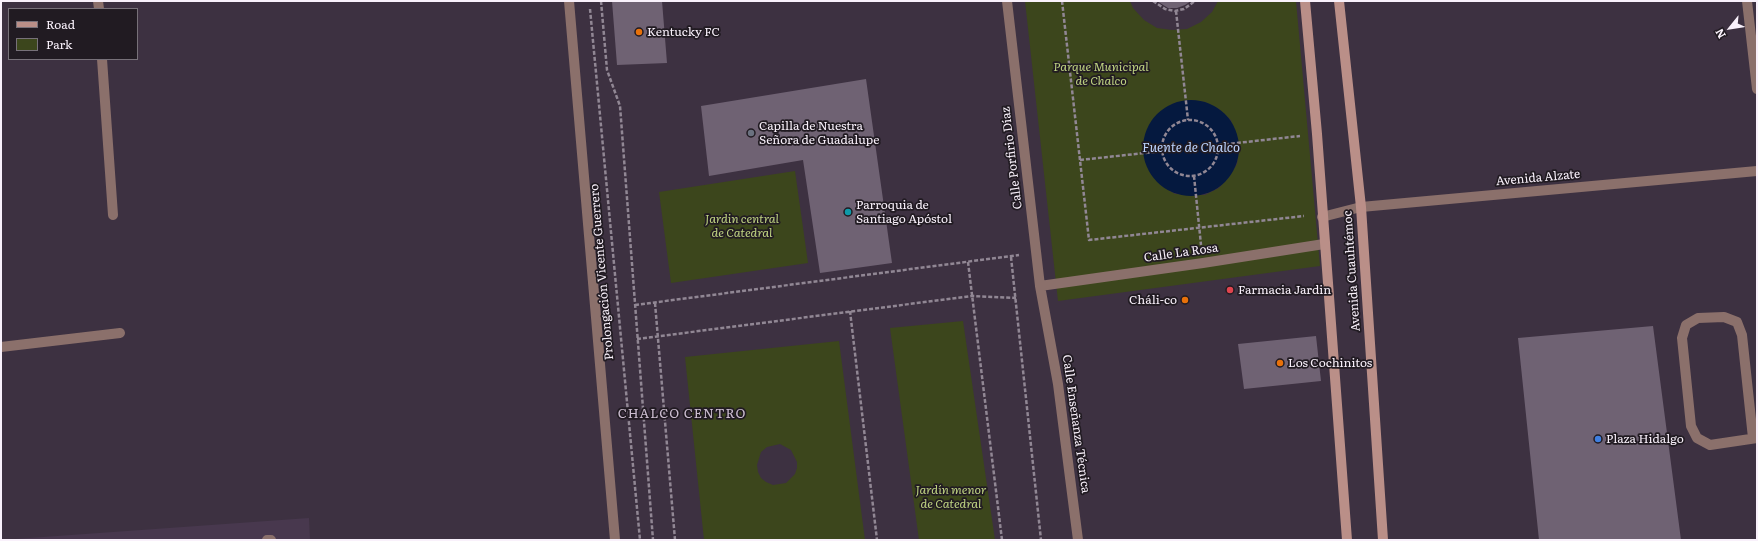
<!DOCTYPE html>
<meta charset="utf-8">
<style>
body{margin:0}
#map{position:relative;width:1758px;height:541px;overflow:hidden;background:#3d3141;font-family:Literata,serif}
canvas{display:block}
.frame{position:absolute;inset:0;border:2px solid #f9f1fb;pointer-events:none}
.legend{position:absolute;left:8px;top:8px;width:130px;height:52px;box-sizing:border-box;background:#211b22;border:1px solid #777179;margin:0;padding:5px 7px;list-style:none;font-size:12px;color:#f9f1fb}
.legend li{display:flex;align-items:center;gap:8px;height:20px}
.legend b{width:20px;border:1px solid #777179}
.north{position:absolute;left:1710px;top:8px;width:40px;height:40px;-webkit-text-stroke:3px #211b22;paint-order:stroke;rotate:240deg;font-size:11px;font-weight:700;line-height:16px;text-align:center;color:#f9f1fb}
.north::after{content:'';display:block;margin:auto;width:14px;height:18px;background:#f9f1fb;clip-path:polygon(50% 0,100% 100%,50% 72%,0 100%)}
</style>
<div id="map">
<canvas width="1758" height="541"></canvas>
<div class="frame"></div>
<ul class="legend">
<li><b style="height:5px;background:#ba8f88"></b>Road</li>
<li><b style="height:11px;background:#3c461c"></b>Park</li>
</ul>
<div class="north">N</div>
</div>
<script>
const context = document.querySelector('canvas').getContext('2d');
context.lineJoin = 'round';
function paint(path, color) { context.fillStyle = color; context.fill(path, 'evenodd'); }
const poly = rows => new Path2D(rows.map(r => 'M' + r).join(''));
function stroke(path, color, width, dash) { context.strokeStyle = color; context.lineWidth = width; context.lineCap = dash ? 'butt' : 'round'; context.setLineDash(dash || []); context.stroke(path); }
function write(font, color, halo, rows, align = 'center') {
  context.font = font + ' Literata,serif'; context.lineWidth = 3.5; context.setLineDash([]); context.textBaseline = 'middle'; context.strokeStyle = halo; context.fillStyle = color; for (const [text, x, y, turn = 0] of rows) {
    context.save(); context.translate(x, y); context.rotate((+turn || 0) * Math.PI / 180); context.textAlign = isNaN(turn) ? turn : align; if (halo) context.strokeText(text, 0, 0); context.fillText(text, 0, 0); context.restore();
  }
}
paint(poly([
 [309,518,310,540,1,540]
]), '#48384e');
paint(poly([
 [1025,1,1130,1,1133,8,1144,20,1157,28,1172,30,1187,29,1201,22,1212,12,1218,1,1296,1,1320,266,1058,301],
 [1188,100,1205,102,1219,109,1231,120,1239,149,1237,164,1229,177,1219,188,1205,195,1175,194,1162,186,1151,174,1144,158,1172,104],
 [795,171,808,263,671,283,659,192],
 [963,321,995,540,919,540,890,328],
 [839,341,865,540,704,540,685,357],
 [780,444,791,450,797,462,797,468,795,474,786,483,773,485,766,482,761,478,758,472,757,465,761,452,767,447]
]), '#3c461c');
paint(poly([
 '1143 148a48 48 0 1 1 96 0a48 48 0 1 1-96 0Z'
]), '#05193f');
paint(poly([
 [612,1,662,1,667,63,617,65],
 [1157,1,1191,1,1185,5,1177,8,1168,8],
 [866,79,892,263,820,273,803,160,709,176,701,106],
 [1653,326,1681,540,1539,540,1518,338],
 [1316,336,1321,381,1244,389,1238,344]
]), '#6f6273');
stroke(poly([
 [601,1,607,70,620,106,653,540],
 [1062,1,1089,240,1304,216],
 [1153,1,1165,9,1175,11,1184,9,1195,1],
 [590,9,640,540],
 [1176,11,1188,120],
 '1162 148a28 28 0 1 1 56 0a28 28 0 1 1-56 0Z',
 [1219,145,1300,136],
 [1080,160,1163,151],
 [1194,176,1201,245],
 [1011,257,1041,540],
 [968,262,1002,540],
 [655,303,675,540],
 [635,305,1019,255],
 [850,311,877,540],
 [637,339,972,296,1016,298]
]), '#918794', 2.5, [4, 2]);
stroke(poly([
 [98,1,99,9],
 [102,59,113,215],
 [1,347,120,333],
 [1753,438,1742,335,1737,322,1724,317,1698,318,1686,325,1682,338,1691,426,1697,438,1710,445,1757,438],
 [267,540,271,540]
]), '#8b706b', 10);
stroke(poly([
 [569,1,615,540],
 [1007,1,1040,286,1058,384,1078,540],
 [1747,1,1757,89],
 [1322,217,1361,207,1757,171],
 [1040,286,1203,263,1324,244]
]), '#8b706b', 10);
stroke(poly([
 [1305,1,1317,134,1347,540],
 [1339,1,1361,207,1383,540]
]), '#ba8f88', 10);
for (const [x, y, r, color] of [
 [639,32,4,"#e8710a"],
 [751,133,4,"#6b7280"],
 [848,212,4,"#0f9aa8"],
 [1230,290,4,"#e0444e"],
 [1185,300,4,"#e8710a"],
 [1280,363,4,"#e8710a"],
 [1598,439,4,"#3f7fe0"]
]) { const dot = new Path2D(); dot.arc(x, y, r, 0, 2 * Math.PI); context.fillStyle = color; context.fill(dot); stroke(dot, '#211b22', 1.5); }
write('12px', '#f9f1fb', '#211b22', [
 ["Kentucky FC",647,32],
 ["Capilla de Nuestra",759,126],
 ["Señora de Guadalupe",759,140],
 ["Parroquia de",856,205],
 ["Santiago Apóstol",856,219],
 ["Farmacia Jardin",1238,290],
 ["Cháli-co",1177,300,"right"],
 ["Los Cochinitos",1288,363],
 ["Plaza Hidalgo",1606,439]
], 'left');
write('italic 12px', '#bed281', '#211b22', [
 ["Parque Municipal",1101,67],
 ["de Chalco",1101,81],
 ["Jardin central",742,219],
 ["de Catedral",742,233],
 ["Jardín menor",951,490],
 ["de Catedral",951,504]
]);
write('12px', '#f9f1fb', '#211b22', [
 ["Calle Porfirio Díaz",1012,158,-97],
 ["Avenida Alzate",1538,178,-5],
 ["Calle La Rosa",1181,253,-8],
 ["Avenida Cuauhtémoc",1352,271,-94],
 ["Prolongación Vicente Guerrero",602,272,-95],
 ["Calle Enseñanza Técnica",1076,424,82]
]);
write('italic 13px', '#bcd4ff', '#211b22', [
 ["Fuente de Chalco",1191,148]
]);
context.letterSpacing = '1px';
write('13px', '#ccbdd0', '#211b22', [
 ["CHALCO CENTRO",682,414]
]);
context.letterSpacing = '0px';
</script>
